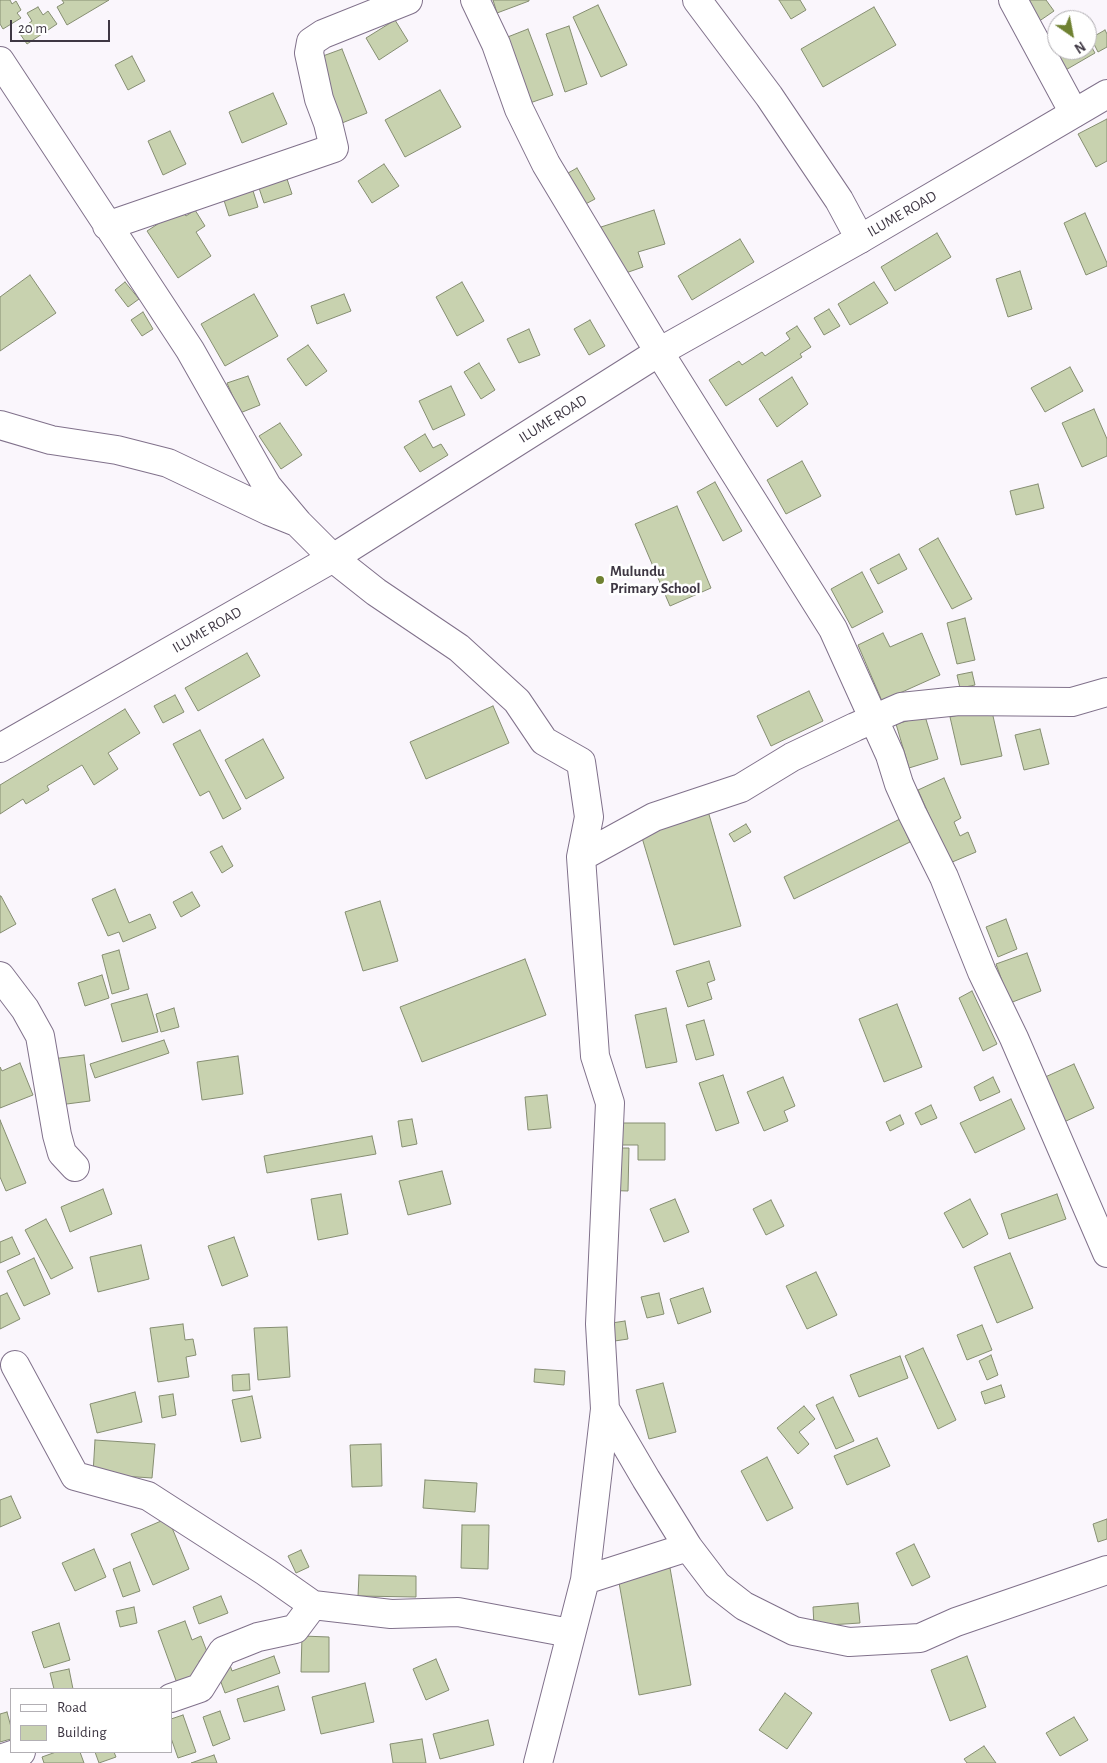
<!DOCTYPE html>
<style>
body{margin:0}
#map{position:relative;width:1107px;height:1763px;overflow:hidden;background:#faf6fc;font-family:"Alegreya Sans",sans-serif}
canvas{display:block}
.legend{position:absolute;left:10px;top:1688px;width:162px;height:65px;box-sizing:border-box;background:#fff;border:1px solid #b2afb4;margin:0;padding:6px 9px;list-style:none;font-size:15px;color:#3e3743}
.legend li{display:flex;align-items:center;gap:10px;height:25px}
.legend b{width:25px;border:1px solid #b2afb4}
.north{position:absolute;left:1047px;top:10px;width:50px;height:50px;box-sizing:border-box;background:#fff;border:1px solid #b2afb4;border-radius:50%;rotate:147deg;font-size:14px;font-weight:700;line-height:20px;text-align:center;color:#3e3743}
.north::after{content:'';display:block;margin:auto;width:18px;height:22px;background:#6f8131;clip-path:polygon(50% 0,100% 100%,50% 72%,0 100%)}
.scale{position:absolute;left:10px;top:20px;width:100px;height:22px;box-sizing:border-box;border:2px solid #3e3743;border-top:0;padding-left:6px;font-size:15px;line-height:18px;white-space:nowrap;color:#3e3743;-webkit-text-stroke:4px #fff;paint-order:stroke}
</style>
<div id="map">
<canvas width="1107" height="1763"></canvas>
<ul class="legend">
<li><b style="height:6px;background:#fff"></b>Road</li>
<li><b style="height:14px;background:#c8d2af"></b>Building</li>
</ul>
<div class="north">N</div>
<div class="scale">20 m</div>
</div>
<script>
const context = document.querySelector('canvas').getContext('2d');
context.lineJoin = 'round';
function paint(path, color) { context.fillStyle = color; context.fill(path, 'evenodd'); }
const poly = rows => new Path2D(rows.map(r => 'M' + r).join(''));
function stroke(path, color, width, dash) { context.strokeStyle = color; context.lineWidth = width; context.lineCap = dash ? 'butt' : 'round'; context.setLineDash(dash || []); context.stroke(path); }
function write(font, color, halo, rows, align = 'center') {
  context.font = font + ' "Alegreya Sans",sans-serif'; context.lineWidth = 5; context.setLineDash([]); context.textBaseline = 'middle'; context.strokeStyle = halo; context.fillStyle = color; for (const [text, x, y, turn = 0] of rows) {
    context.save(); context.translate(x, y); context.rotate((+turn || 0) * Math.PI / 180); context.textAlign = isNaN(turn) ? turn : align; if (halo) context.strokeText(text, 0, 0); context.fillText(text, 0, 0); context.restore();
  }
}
const building = poly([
 [0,0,10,0,12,4,16,1,21,10,17,13,21,18,3,29,0,24,0,0],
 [62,0,109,0,67,25,57,7,64,3,62,0],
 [493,0,529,0,529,1,497,13,493,0],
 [779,0,800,0,806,10,791,19,779,0],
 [1020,0,1046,0,1054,11,1035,24,1020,0],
 [598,5,627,65,601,77,573,17,598,5],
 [38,7,43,15,48,11,57,24,27,44,18,31,32,21,27,13,38,7],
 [874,7,896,45,823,87,801,49,874,7],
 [395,20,408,41,379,60,366,38,395,20],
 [569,26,587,84,565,92,546,34,569,26],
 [528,29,553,95,524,105,500,40,528,29],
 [1057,30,1057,50,1087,50,1088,41,1095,53,1057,75,1038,41,1057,30],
 [1105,30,1107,34,1107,47,1098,52,1091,38,1105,30],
 [342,49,367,113,337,125,312,60,342,49],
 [132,56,145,81,128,90,115,65,132,56],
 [440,90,461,127,405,157,385,120,440,90],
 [273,93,287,124,242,143,229,112,273,93],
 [1107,119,1107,161,1096,167,1078,134,1107,119],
 [170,131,186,164,163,175,148,141,170,131],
 [384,164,399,186,372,203,358,181,384,164],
 [577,168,595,199,578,208,561,177,577,168],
 [285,173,292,194,264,203,257,182,285,173],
 [250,181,258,207,229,216,221,191,250,181],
 [181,209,186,216,195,210,205,226,196,232,211,256,178,278,147,231,181,209],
 [654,210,665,244,638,252,643,267,617,276,601,227,654,210],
 [1085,213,1107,263,1107,266,1086,275,1064,223,1085,213],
 [937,233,951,257,895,291,881,267,937,233],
 [740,239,754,262,692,300,678,276,740,239],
 [1020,271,1032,309,1008,317,996,279,1020,271],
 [30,275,56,313,0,351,0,297,30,275],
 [125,282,139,299,128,307,115,290,125,282],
 [462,282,484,321,457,336,436,297,462,282],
 [874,282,888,303,850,325,838,304,874,282],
 [254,294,278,336,225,366,201,324,254,294],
 [344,294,351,311,317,324,311,306,344,294],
 [829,309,840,326,824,335,814,318,829,309],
 [143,312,153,329,142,336,131,320,143,312],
 [590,320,605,346,589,355,574,329,590,320],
 [797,326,811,347,800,354,802,357,726,406,709,380,739,361,742,365,762,352,765,356,790,339,786,333,797,326],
 [529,329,540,355,519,363,507,339,529,329],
 [308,345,327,371,306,386,287,359,308,345],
 [479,363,495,390,481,399,464,372,479,363],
 [1070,367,1083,391,1045,412,1031,388,1070,367],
 [248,376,260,405,240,413,227,383,248,376],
 [792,377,808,404,777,427,759,399,792,377],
 [451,386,465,415,433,430,419,401,451,386],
 [1094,409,1107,439,1107,456,1082,467,1062,423,1094,409],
 [280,423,302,455,281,469,259,436,280,423],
 [425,434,433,448,441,444,448,455,420,472,404,447,425,434],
 [802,461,821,496,786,514,767,480,802,461],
 [715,482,742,531,723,541,697,492,715,482],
 [1038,484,1044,508,1016,515,1010,491,1038,484],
 [677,506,711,588,670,606,635,524,677,506],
 [938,538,972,599,952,609,919,549,938,538],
 [899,554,907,569,878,584,870,569,899,554],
 [862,572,883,612,852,628,831,589,862,572],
 [965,618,975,660,957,664,947,623,965,618],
 [883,633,890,647,922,633,940,675,882,701,858,645,883,633],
 [247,653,260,676,198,711,185,688,247,653],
 [972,672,975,685,960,688,957,675,972,672],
 [809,691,823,721,771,746,757,716,809,691],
 [175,695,184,712,163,723,154,706,175,695],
 [493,706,509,743,426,779,410,742,493,706],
 [991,707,1002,756,961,765,950,717,991,707],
 [125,709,140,733,108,753,118,769,94,785,82,765,47,786,49,790,26,804,23,799,0,814,0,785,125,709],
 [925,716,938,759,909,768,896,724,925,716],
 [1040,729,1049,764,1024,770,1015,735,1040,729],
 [200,730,241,809,223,819,209,791,200,796,173,744,200,730],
 [263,739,284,778,246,799,225,760,263,739],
 [944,778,961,818,954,822,960,836,968,832,976,852,950,863,918,790,944,778],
 [708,811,741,926,674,945,640,831,708,811],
 [900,819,910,842,794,899,784,877,900,819],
 [746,824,751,832,734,842,729,834,746,824],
 [222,846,233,866,222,873,210,852,222,846],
 [115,889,129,923,150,914,156,928,123,942,119,932,108,936,92,899,115,889],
 [192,892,200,906,181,917,173,902,192,892],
 [0,896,1,896,16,924,0,933,0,896],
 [380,901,398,961,363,971,345,912,380,901],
 [1006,919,1017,949,998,957,986,927,1006,919],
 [119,950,129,989,112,994,102,955,119,950],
 [1027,953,1041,991,1010,1003,996,964,1027,953],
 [525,959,546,1015,422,1062,400,1007,525,959],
 [709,961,715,980,707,983,712,999,688,1007,676,971,709,961],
 [102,975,109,998,85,1006,78,983,102,975],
 [972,991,997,1044,983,1051,959,998,972,991],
 [147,994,158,1032,122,1042,111,1004,147,994],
 [897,1004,922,1067,884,1082,859,1019,897,1004],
 [174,1008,179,1027,161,1032,156,1014,174,1008],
 [666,1008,677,1062,646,1068,635,1015,666,1008],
 [704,1020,714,1055,696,1060,686,1025,704,1020],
 [164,1040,169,1053,95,1078,90,1064,164,1040],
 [84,1055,90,1101,59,1105,52,1059,84,1055],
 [238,1056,243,1094,202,1100,197,1062,238,1056],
 [20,1063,33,1095,0,1108,0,1067,2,1071,20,1063],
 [1074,1064,1094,1108,1064,1122,1043,1078,1074,1064],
 [723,1075,739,1123,716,1131,699,1083,723,1075],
 [783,1077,795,1106,784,1111,788,1121,764,1131,747,1092,783,1077],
 [993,1077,1000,1092,980,1101,974,1087,993,1077],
 [547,1095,551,1128,528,1130,525,1097,547,1095],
 [1011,1099,1025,1129,975,1153,960,1123,1011,1099],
 [931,1105,937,1118,921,1125,915,1113,931,1105],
 [900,1115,904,1124,890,1131,886,1122,900,1115],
 [412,1119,417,1144,402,1147,398,1121,412,1119],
 [0,1120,26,1183,6,1191,0,1177,0,1120],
 [616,1123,665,1123,665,1160,638,1160,638,1145,616,1145,616,1123],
 [372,1136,376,1154,267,1173,264,1156,372,1136],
 [599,1148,629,1148,628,1191,599,1190,599,1148],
 [442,1171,451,1204,408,1215,399,1181,442,1171],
 [103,1189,112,1214,70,1232,61,1207,103,1189],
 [341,1194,348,1234,318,1240,311,1199,341,1194],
 [1057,1194,1066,1219,1009,1239,1001,1214,1057,1194],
 [675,1199,689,1232,664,1242,650,1209,675,1199],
 [970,1199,988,1234,963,1248,944,1213,970,1199],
 [771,1200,784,1226,766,1235,753,1209,771,1200],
 [46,1219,73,1268,51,1279,25,1230,46,1219],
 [12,1237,20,1254,0,1263,0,1242,12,1237],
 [234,1237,248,1276,222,1286,208,1246,234,1237],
 [141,1245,149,1279,98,1292,90,1257,141,1245],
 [1010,1253,1033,1308,997,1323,974,1267,1010,1253],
 [34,1258,50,1294,24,1306,7,1271,34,1258],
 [816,1272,837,1315,807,1329,786,1286,816,1272],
 [703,1288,711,1312,678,1324,670,1299,703,1288],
 [7,1293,20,1319,0,1329,0,1296,7,1293],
 [659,1293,664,1314,647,1318,641,1297,659,1293],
 [625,1321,628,1339,608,1342,605,1324,625,1321],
 [183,1324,185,1340,193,1339,196,1355,186,1357,189,1377,158,1382,150,1328,183,1324],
 [982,1325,992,1350,967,1360,957,1335,982,1325],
 [287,1327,290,1377,258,1380,254,1328,287,1327],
 [923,1348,956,1420,938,1429,905,1356,923,1348],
 [991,1355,998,1375,987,1380,979,1361,991,1355],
 [900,1356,908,1378,859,1397,850,1375,900,1356],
 [535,1369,565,1371,564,1385,534,1382,535,1369],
 [249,1374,250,1390,233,1391,232,1375,249,1374],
 [663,1383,676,1432,649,1439,636,1390,663,1383],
 [1001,1385,1005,1397,985,1404,981,1392,1001,1385],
 [135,1392,142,1422,97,1433,90,1404,135,1392],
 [173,1394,176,1415,162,1418,159,1396,173,1394],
 [252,1396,261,1438,241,1442,232,1400,252,1396],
 [833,1397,854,1441,836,1449,816,1405,833,1397],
 [804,1406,815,1419,799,1432,809,1444,798,1454,777,1428,804,1406],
 [877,1438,890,1466,847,1485,834,1456,877,1438],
 [95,1440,155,1444,152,1478,93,1474,95,1440],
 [381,1444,382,1486,352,1487,350,1445,381,1444],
 [767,1457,793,1508,767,1521,741,1471,767,1457],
 [425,1480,477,1483,475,1512,423,1508,425,1480],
 [11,1496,21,1518,0,1527,0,1500,11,1496],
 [168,1518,189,1569,153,1585,131,1534,168,1518],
 [1107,1519,1107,1539,1098,1542,1093,1524,1107,1519],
 [462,1525,489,1525,488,1569,461,1568,462,1525],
 [914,1544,930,1577,912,1586,896,1553,914,1544],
 [94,1549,106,1577,75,1591,62,1563,94,1549],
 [301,1550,309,1567,296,1573,288,1556,301,1550],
 [130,1562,140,1591,123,1597,113,1569,130,1562],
 [670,1568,691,1685,639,1695,618,1577,670,1568],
 [359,1575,416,1576,416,1597,358,1596,359,1575],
 [221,1596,228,1613,199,1624,193,1607,221,1596],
 [858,1603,860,1623,814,1626,813,1607,858,1603],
 [134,1607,137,1623,120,1627,116,1611,134,1607],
 [185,1621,192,1640,201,1636,209,1657,199,1661,205,1675,178,1686,158,1631,185,1621],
 [59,1623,70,1660,44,1668,32,1632,59,1623],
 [302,1636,329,1637,329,1672,301,1672,302,1636],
 [274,1656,280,1673,225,1693,215,1666,229,1662,232,1671,274,1656],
 [967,1656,986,1707,950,1721,931,1670,967,1656],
 [436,1659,449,1690,426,1700,413,1669,436,1659],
 [69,1669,73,1689,54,1689,50,1673,69,1669],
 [365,1683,374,1722,321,1734,312,1697,365,1683],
 [278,1686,285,1710,244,1722,237,1699,278,1686],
 [785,1693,812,1713,787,1749,759,1730,785,1693],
 [220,1711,230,1739,213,1746,203,1717,220,1711],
 [7,1712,11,1727,11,1739,0,1742,0,1714,7,1712],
 [183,1715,196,1752,178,1758,171,1738,171,1719,183,1715],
 [1074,1717,1088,1740,1060,1756,1046,1733,1074,1717],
 [488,1720,494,1745,440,1759,433,1734,488,1720],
 [422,1739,426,1763,393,1763,390,1744,422,1739],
 [984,1746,996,1763,967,1763,964,1759,984,1746],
 [56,1752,80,1752,84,1763,44,1763,42,1757,56,1752],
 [95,1752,114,1752,116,1757,99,1763,95,1752],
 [214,1755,217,1763,191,1763,214,1755]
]);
paint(building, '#c8d2af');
stroke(building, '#868e72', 1);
const minor = poly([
 [475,0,496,44,519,109,546,164,659,352,833,629,890,755,899,784,912,813,944,877,982,972,1014,1038,1107,1253],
 [697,0,769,96,839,200,860,239],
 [1013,0,1074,113],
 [0,61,190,350,267,486,298,523,333,558,376,592,459,648,517,701,544,741,581,762,589,817,581,857,595,1056,610,1103,600,1324,605,1409,585,1580,538,1763],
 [107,226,334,148,328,123,319,99,309,53,311,42,323,34,408,0],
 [0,425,51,440,117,450,168,463,269,511,294,521],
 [581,857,654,817,741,788,792,757,855,727,901,707,959,701,1072,702,1107,692],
 [0,976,25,1009,40,1036,57,1135,62,1153,75,1167],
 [15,1365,75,1476,148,1496,266,1572,313,1605,391,1614,458,1612,570,1633],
 [605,1409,646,1479,688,1547,717,1585,744,1606,794,1631,849,1642,920,1638,956,1622,1107,1570],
 [585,1580,688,1547],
 [171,1698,200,1688,223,1651,258,1637,295,1629,313,1605],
 [0,1759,21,1752]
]);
const tertiary = poly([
 [0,748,333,558,659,352,860,239,1107,94]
]);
stroke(minor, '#80718b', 30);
stroke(tertiary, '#80718b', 30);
stroke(minor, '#fff', 28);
stroke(tertiary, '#fff', 28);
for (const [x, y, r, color] of [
 [600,580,5,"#6f8131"]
]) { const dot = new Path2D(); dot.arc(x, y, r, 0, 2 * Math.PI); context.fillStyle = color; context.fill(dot); stroke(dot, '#fff', 2); }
write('15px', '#3e3743', '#fff', [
 ["ILUME ROAD",902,214,-30],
 ["ILUME ROAD",553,419,-32],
 ["ILUME ROAD",207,630,-30]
]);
write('bold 15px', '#3e3743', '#fff', [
 ["Mulundu",610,571],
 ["Primary School",610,588]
], 'left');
</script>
